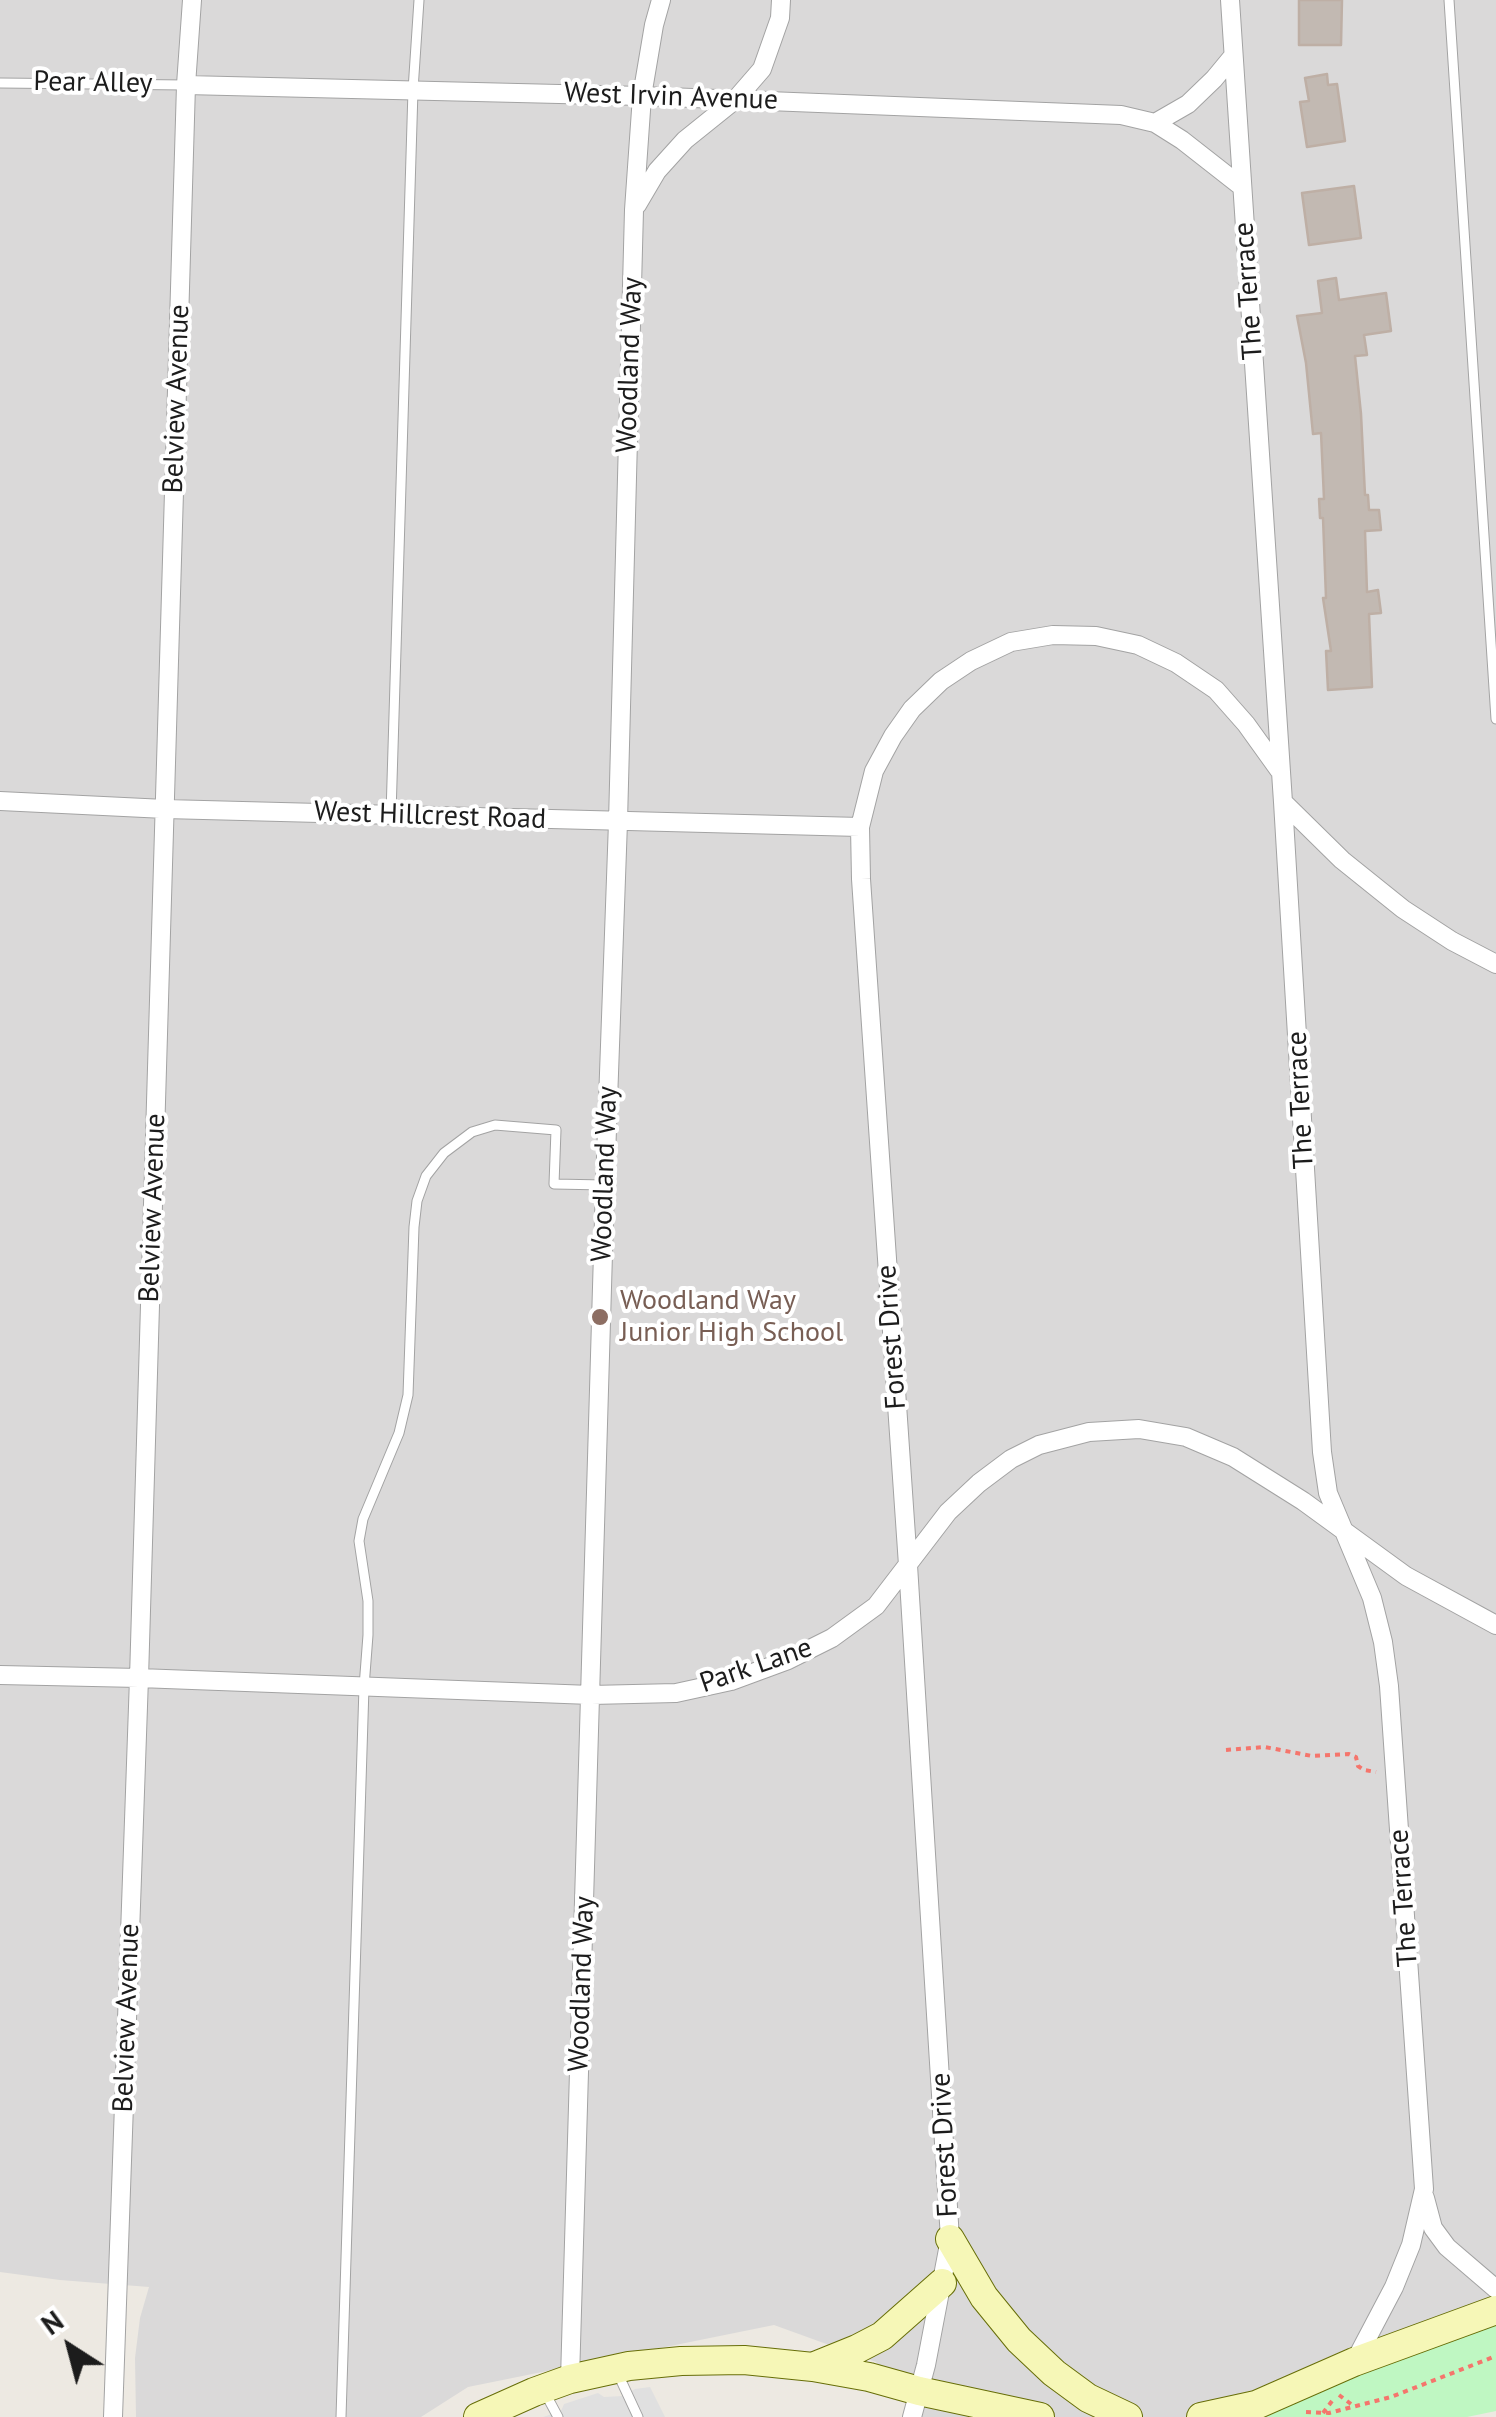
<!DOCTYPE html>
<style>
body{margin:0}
#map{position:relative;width:1496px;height:2417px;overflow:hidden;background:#ede9e2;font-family:"PT Sans",sans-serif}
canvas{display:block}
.north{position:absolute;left:20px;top:2297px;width:100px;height:100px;-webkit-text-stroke:8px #fff;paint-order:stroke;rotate:324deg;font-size:28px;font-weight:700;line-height:40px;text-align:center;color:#1c1c1c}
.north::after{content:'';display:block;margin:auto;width:35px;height:45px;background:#1c1c1c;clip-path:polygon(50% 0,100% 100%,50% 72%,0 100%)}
</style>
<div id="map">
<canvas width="1496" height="2417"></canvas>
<div class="north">N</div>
</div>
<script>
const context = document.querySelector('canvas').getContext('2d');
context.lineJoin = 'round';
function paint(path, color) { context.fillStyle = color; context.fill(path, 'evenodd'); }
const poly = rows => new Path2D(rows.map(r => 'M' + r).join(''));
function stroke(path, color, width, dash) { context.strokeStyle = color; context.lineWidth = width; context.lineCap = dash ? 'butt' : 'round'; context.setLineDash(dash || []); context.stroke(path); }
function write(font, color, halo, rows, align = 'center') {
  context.font = font + ' "PT Sans",sans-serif'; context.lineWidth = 8; context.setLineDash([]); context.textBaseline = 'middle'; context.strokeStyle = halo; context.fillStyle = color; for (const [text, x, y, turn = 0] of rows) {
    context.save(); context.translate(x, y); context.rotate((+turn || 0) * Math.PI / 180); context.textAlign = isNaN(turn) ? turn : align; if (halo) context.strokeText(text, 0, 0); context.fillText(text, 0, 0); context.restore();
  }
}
paint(poly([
 [0,0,1496,0,1496,2323,1250,2417,921,2417,876,2362,774,2325,468,2387,421,2417,136,2417,135,2358,140,2318,149,2287,60,2280,0,2272]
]), '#dad9d9');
paint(poly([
 [1496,2323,1496,2411,1467,2417,1250,2417,1378,2365]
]), '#bff7c2');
paint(poly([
 [650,2387,665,2417,543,2417,561,2411,564,2404,598,2393,604,2397,623,2396,635,2389]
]), '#e0e0e0');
const building = poly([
 [1299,0,1342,0,1341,45,1299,45,1299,0],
 [1327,74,1328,85,1337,84,1345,141,1307,147,1300,102,1309,101,1305,78,1327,74],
 [1354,186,1361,238,1309,245,1302,193,1354,186],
 [1336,278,1339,300,1386,293,1391,331,1364,335,1367,355,1355,356,1361,414,1365,495,1368,495,1369,510,1379,510,1381,530,1365,531,1367,592,1378,590,1381,613,1369,614,1372,687,1328,690,1326,651,1331,651,1323,598,1326,598,1323,518,1320,518,1319,499,1324,499,1321,433,1313,434,1306,363,1297,316,1322,313,1318,281,1336,278]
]);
paint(building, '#c2b9b2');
stroke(building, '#beafa5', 2.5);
const lane = poly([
 [1449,0,1496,719],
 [0,83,186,85],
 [391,814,413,90,419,0],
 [618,2374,638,2417],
 [544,2391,558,2417],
 [341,2417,364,1687,368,1635,368,1601,359,1541,363,1519,399,1433,408,1395,414,1227,417,1201,426,1176,444,1153,472,1132,495,1125,556,1130,554,1184,605,1185]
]);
const street = poly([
 [1230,0,1283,802,1322,1452,1328,1493,1372,1598,1383,1642,1389,1686,1424,2189,1411,2245,1394,2287,1355,2361],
 [186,85,642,96,1121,115,1155,123,1182,140,1242,187],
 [1155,123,1188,104,1214,79,1233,56],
 [637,205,657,171,685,140,736,99,762,69,780,18,781,0],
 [0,801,165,809,860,827],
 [1283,802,1342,860,1403,909,1452,941,1496,964],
 [0,1675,139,1678,591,1695,676,1693,731,1681,788,1660,832,1638,876,1606,948,1512,979,1483,1011,1459,1039,1445,1089,1432,1139,1429,1186,1437,1233,1457,1303,1501,1406,1576,1496,1625],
 [1425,2198,1433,2228,1447,2247,1496,2289],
 [570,2379,605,1185,618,822,634,210,642,96,654,25,661,0],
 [113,2417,139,1678,186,85,192,0],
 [912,2417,926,2365,950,2239,908,1565,861,879,860,827,874,771,893,736,912,709,941,681,971,661,1011,642,1053,635,1096,636,1138,645,1176,663,1216,690,1246,724,1279,770]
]);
const secondary = poly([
 [950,2239,984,2297,1019,2340,1054,2373,1088,2398,1128,2417],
 [815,2366,857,2349,882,2336,942,2283],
 [478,2417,534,2392,570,2379,629,2366,681,2361,744,2360,813,2367,869,2377,919,2391,1040,2417],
 [1201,2417,1256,2405,1354,2362,1496,2310]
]);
stroke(lane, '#a3a3a3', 11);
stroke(street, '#a3a3a3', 20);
stroke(secondary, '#676e08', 30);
stroke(poly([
 [1226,1750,1265,1747,1312,1756,1349,1754,1356,1757,1358,1766,1364,1770,1376,1772],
 [1339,2395,1355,2407],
 [1306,2412,1329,2413,1391,2397,1496,2356],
 [1323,2413,1335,2397]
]), '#f5756c', 4, [5, 5]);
stroke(lane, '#fff', 9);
stroke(street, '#fff', 18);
stroke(secondary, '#f6f7b7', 28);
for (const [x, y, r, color] of [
 [600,1317,10,"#8d6e63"]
]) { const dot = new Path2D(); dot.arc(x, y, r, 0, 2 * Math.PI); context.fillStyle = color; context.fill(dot); stroke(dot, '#fff', 4); }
write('28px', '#1c1c1c', '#fff', [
 ["Pear Alley",93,83,1],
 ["West Irvin Avenue",671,97,2],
 ["The Terrace",1249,291,-94],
 ["Woodland Way",630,365,-88],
 ["Belview Avenue",177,399,-88],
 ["West Hillcrest Road",430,816,2],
 ["The Terrace",1301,1100,-93],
 ["Woodland Way",605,1174,-88],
 ["Belview Avenue",153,1208,-88],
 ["Forest Drive",892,1337,-94],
 ["Park Lane",756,1666,-19],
 ["The Terrace",1404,1898,-94],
 ["Woodland Way",582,1984,-88],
 ["Belview Avenue",127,2018,-88],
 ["Forest Drive",945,2145,-93]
]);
write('28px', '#785e54', '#fff', [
 ["Woodland Way",620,1301],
 ["Junior High School",620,1333]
], 'left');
</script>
